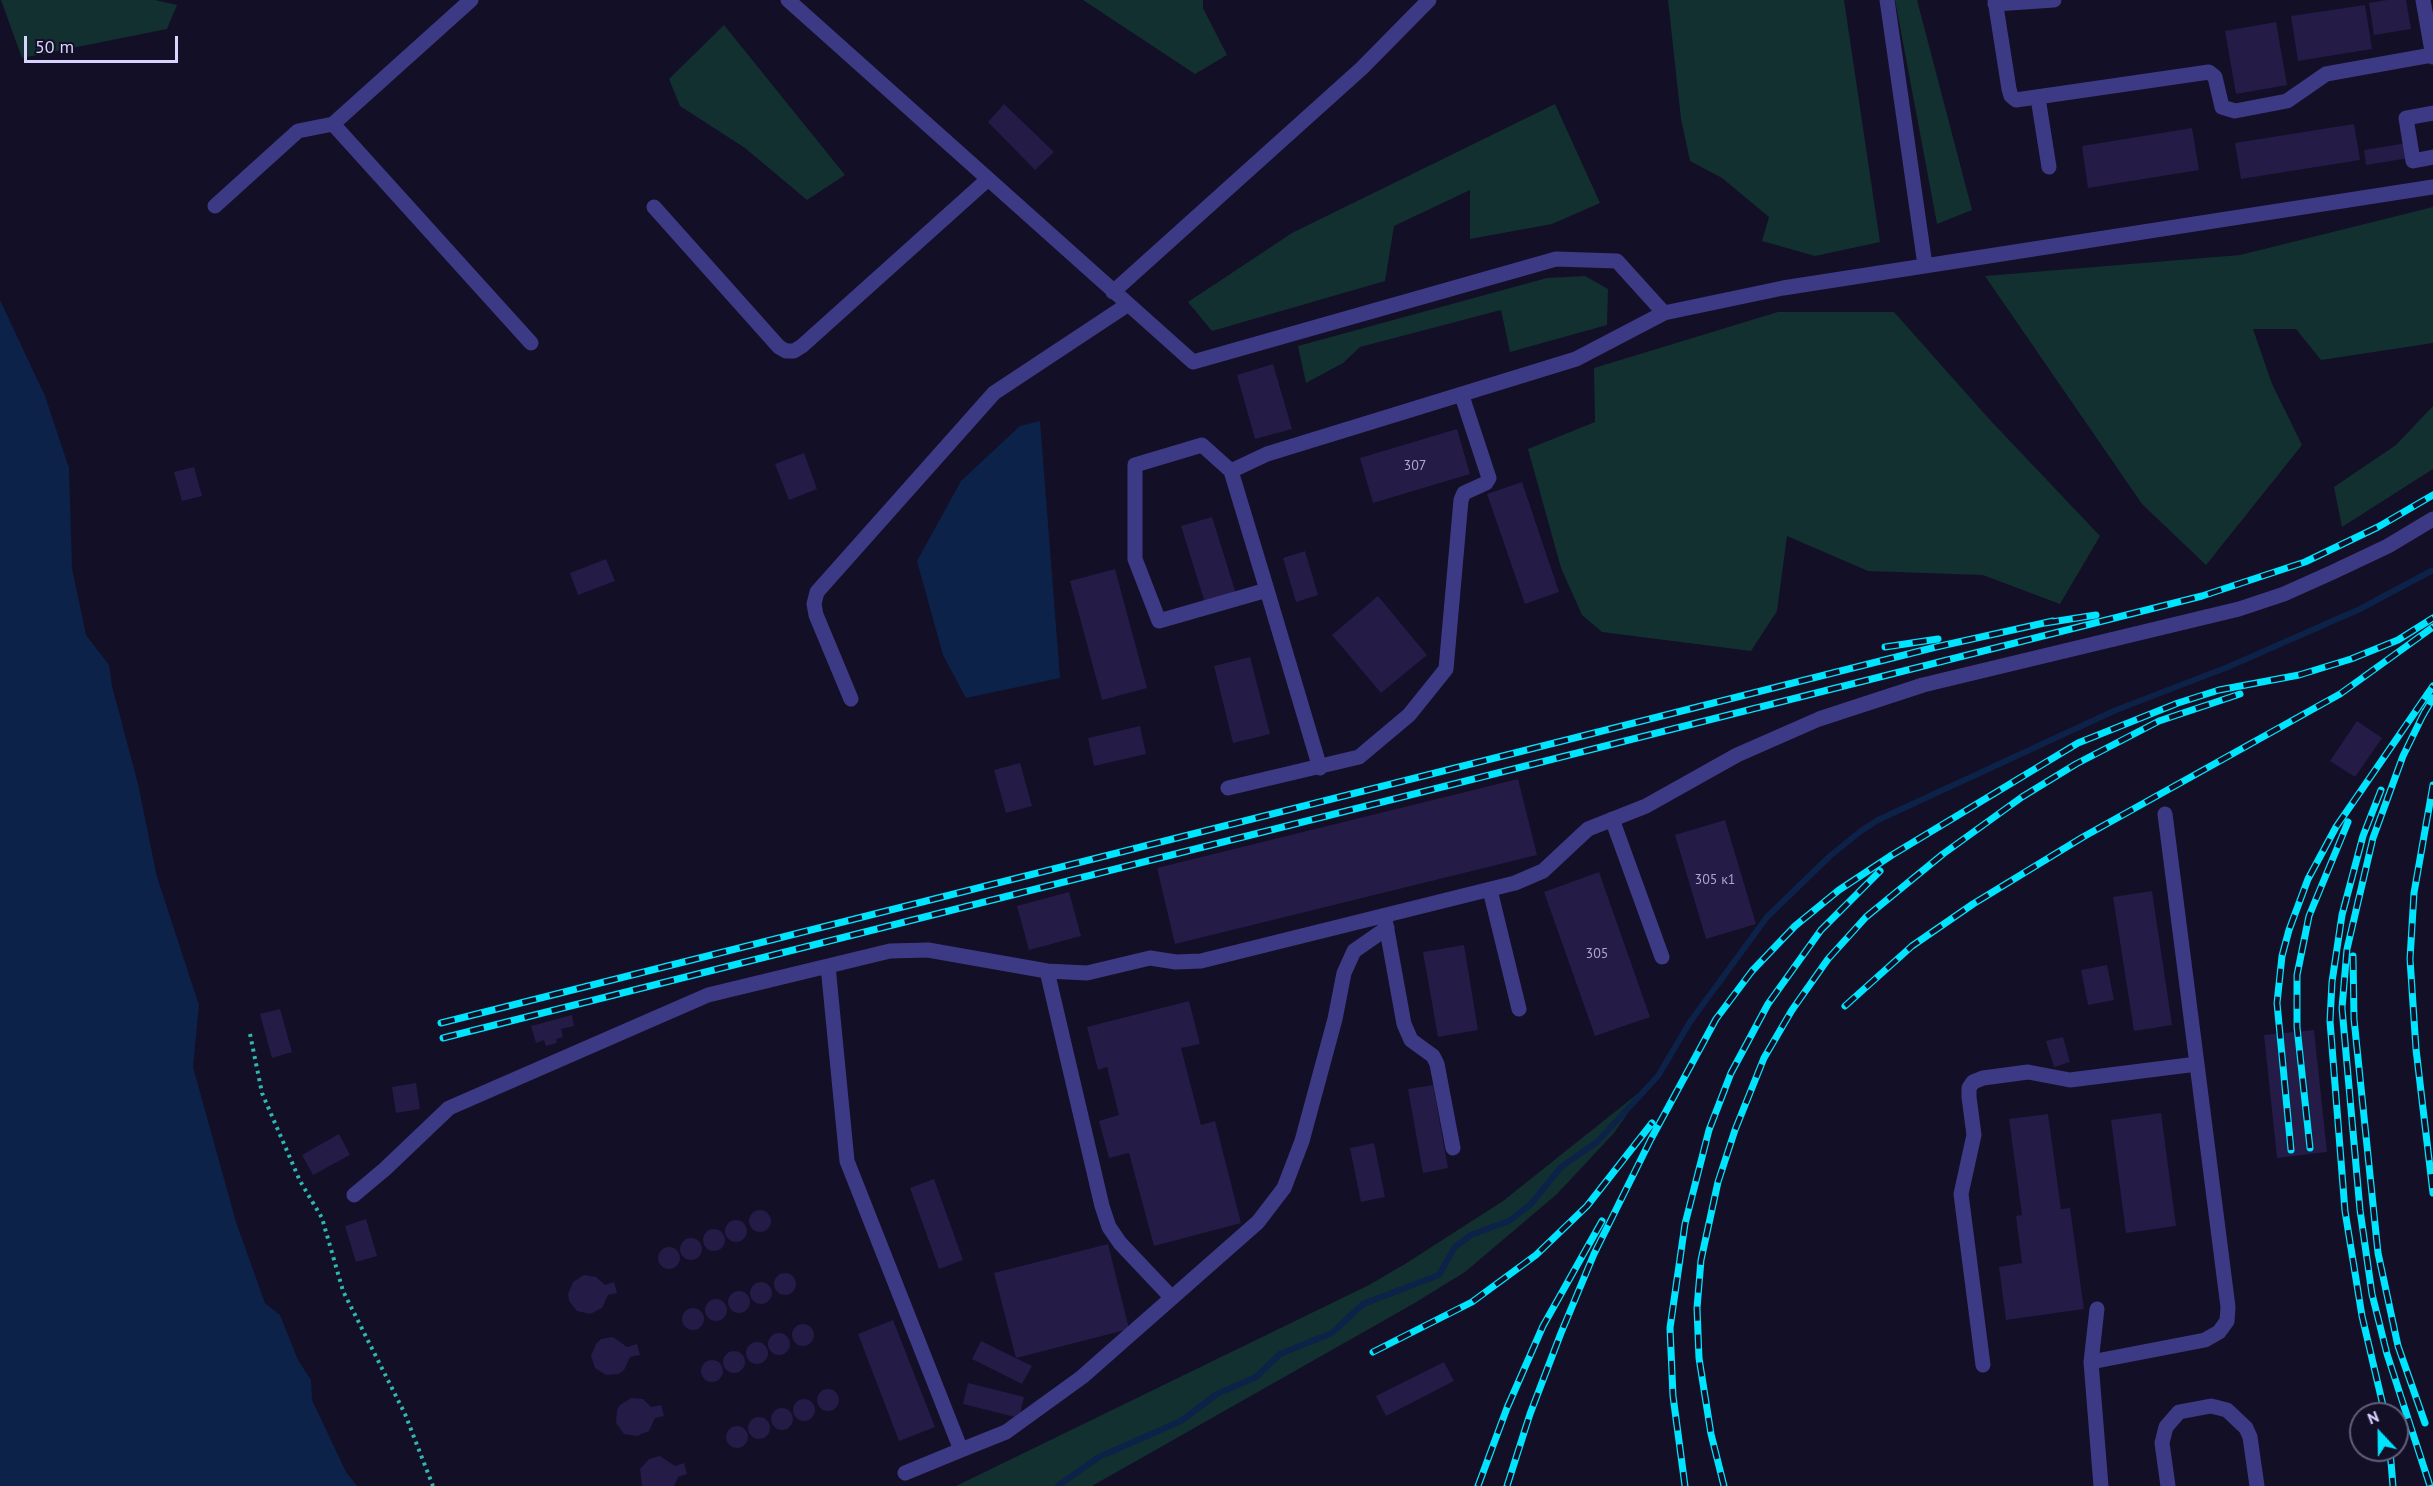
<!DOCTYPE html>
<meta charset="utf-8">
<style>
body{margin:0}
#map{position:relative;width:2433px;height:1486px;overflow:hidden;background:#130f26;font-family:"PT Sans",sans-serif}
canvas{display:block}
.north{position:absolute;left:2349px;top:1402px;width:60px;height:60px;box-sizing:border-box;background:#130f26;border:2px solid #625e7d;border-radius:50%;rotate:338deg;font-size:16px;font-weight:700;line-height:24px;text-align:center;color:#d9d4ff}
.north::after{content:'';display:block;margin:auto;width:21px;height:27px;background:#00e5ff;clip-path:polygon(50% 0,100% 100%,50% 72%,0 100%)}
.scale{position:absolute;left:24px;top:36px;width:154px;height:27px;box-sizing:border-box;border:3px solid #d9d4ff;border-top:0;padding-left:8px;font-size:18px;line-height:21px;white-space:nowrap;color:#d9d4ff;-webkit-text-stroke:4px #130f26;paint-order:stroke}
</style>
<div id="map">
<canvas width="2433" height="1486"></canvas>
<div class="north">N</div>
<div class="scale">50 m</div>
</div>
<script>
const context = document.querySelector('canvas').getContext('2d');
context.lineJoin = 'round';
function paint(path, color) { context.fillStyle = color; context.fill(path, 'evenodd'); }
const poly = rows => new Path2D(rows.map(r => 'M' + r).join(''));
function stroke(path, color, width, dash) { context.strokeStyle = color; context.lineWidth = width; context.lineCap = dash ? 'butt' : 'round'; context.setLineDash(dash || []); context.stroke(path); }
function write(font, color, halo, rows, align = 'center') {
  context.font = font + ' "PT Sans",sans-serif'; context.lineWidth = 4.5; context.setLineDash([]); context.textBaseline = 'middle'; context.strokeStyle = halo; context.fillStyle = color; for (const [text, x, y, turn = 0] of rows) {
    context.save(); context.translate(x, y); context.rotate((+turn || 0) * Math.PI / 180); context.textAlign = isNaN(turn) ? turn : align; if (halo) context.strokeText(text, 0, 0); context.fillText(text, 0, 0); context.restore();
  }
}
paint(poly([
 [1,0,155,0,177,5,167,29,22,58],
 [1083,0,1203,0,1203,8,1227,55,1195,74],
 [1668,0,1844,0,1880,242,1815,256,1762,241,1769,217,1722,178,1690,161,1681,119],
 [1895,0,1917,0,1972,210,1937,224],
 [724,25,845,175,807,200,745,148,680,106,669,79],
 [1555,104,1600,203,1552,224,1470,239,1470,190,1394,226,1385,281,1212,331,1188,302,1292,233],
 [2433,207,2433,343,2321,360,2296,329,2253,329,2272,384,2302,445,2206,565,2142,504,1985,276,2240,255],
 [1585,276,1608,289,1607,325,1510,352,1501,310,1360,347,1343,363,1306,383,1298,346,1547,278],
 [1778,312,1894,312,1990,420,2100,536,2060,604,1983,575,1868,571,1787,536,1777,611,1751,651,1602,632,1582,615,1561,568,1528,449,1595,422,1594,368],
 [2433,406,2433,469,2342,527,2334,487,2396,445],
 [1646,1087,1614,1133,1557,1194,1465,1272,1413,1304,1092,1486,956,1486,1369,1285,1405,1264,1503,1201]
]), '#12302f');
paint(poly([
 [0,300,45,396,69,468,72,568,86,635,109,665,112,686,138,784,157,877,199,1005,193,1067,236,1222,265,1303,280,1315,298,1360,311,1380,312,1400,346,1472,357,1486,0,1486],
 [1040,421,1060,678,966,698,943,655,917,561,961,481,1020,426]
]), '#0c2248');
stroke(poly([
 [1058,1486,1099,1457,1181,1421,1217,1394,1256,1377,1280,1354,1332,1333,1363,1304,1439,1275,1455,1247,1471,1235,1509,1221,1531,1204,1561,1167,1597,1142,1658,1076,1690,1022,1767,917,1830,856,1861,831,1878,820,2116,710,2228,667,2360,609,2433,570]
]), '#0c2248', 6);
paint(poly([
 [2387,0,2406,0,2411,29,2374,35,2369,3],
 [2365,5,2372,49,2298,61,2291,16],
 [2276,22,2287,85,2236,94,2225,31],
 [1004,104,1054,152,1035,170,988,122],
 [2354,124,2360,160,2241,179,2235,143],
 [2192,128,2199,170,2088,188,2082,146],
 [2407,143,2409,158,2366,165,2364,150],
 [1273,364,1292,429,1255,439,1237,375],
 [1457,429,1470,474,1373,503,1360,458],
 [804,453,817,489,789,500,775,464],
 [194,467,202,496,182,501,174,472],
 [1522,482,1559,592,1525,604,1487,494],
 [1212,517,1237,597,1206,606,1181,526],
 [1305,551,1318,595,1296,602,1283,558],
 [606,559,615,581,578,595,570,573],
 [1115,569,1147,688,1102,700,1070,581],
 [1378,596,1427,655,1381,693,1332,635],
 [1250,657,1270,734,1233,743,1214,666],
 [2357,721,2382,738,2355,777,2330,761],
 [1140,726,1146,754,1094,766,1088,738],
 [1020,763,1032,806,1006,813,994,770],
 [1518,779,1537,855,1175,944,1157,868],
 [1725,820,1756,924,1706,939,1675,835],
 [1599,872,1650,1017,1595,1036,1544,892],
 [2152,891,2172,1025,2134,1031,2113,897],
 [1069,892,1081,936,1029,950,1017,906],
 [1464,945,1478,1030,1438,1037,1423,952],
 [2107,965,2114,1000,2088,1005,2081,970],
 [1189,1001,1200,1044,1181,1048,1201,1125,1215,1121,1241,1223,1154,1246,1129,1153,1109,1158,1099,1121,1119,1115,1107,1067,1098,1070,1087,1027],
 [280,1009,292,1052,272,1058,260,1014],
 [572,1015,574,1026,561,1029,563,1037,556,1039,557,1043,546,1046,544,1040,536,1043,531,1026],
 [2314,1030,2327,1152,2277,1158,2264,1035],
 [2063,1037,2070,1062,2054,1067,2046,1041],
 [416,1083,420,1109,396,1113,392,1087],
 [1433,1085,1448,1168,1423,1173,1408,1089],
 [2161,1113,2176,1226,2126,1233,2111,1120],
 [2048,1114,2061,1209,2070,1208,2084,1309,2006,1320,1999,1267,2022,1263,2016,1216,2022,1215,2009,1119],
 [339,1134,350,1155,313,1175,302,1155],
 [1374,1143,1385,1197,1361,1202,1350,1148],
 [934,1179,963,1260,939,1269,910,1188],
 '749 1221a11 11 0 1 1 22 0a11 11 0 1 1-22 0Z',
 [366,1219,377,1256,356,1262,345,1226],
 '725 1231a11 11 0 1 1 22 0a11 11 0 1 1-22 0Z',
 '703 1240a11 11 0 1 1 22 0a11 11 0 1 1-22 0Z',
 '680 1249a11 11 0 1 1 22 0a11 11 0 1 1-22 0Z',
 [1108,1244,1129,1329,1016,1358,994,1273],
 '658 1258a11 11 0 1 1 22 0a11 11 0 1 1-22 0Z',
 '774 1284a11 11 0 1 1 22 0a11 11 0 1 1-22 0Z',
 [584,1275,596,1277,605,1285,614,1282,617,1293,608,1295,602,1308,590,1314,577,1311,569,1301,568,1294,573,1282],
 '750 1293a11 11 0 1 1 22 0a11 11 0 1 1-22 0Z',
 '728 1302a11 11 0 1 1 22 0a11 11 0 1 1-22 0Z',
 '705 1310a11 11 0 1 1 22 0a11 11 0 1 1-22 0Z',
 '682 1319a11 11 0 1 1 22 0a11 11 0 1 1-22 0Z',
 [893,1320,935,1427,899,1441,858,1334],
 '792 1335a11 11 0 1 1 22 0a11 11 0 1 1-22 0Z',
 '768 1344a11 11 0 1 1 22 0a11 11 0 1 1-22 0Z',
 [613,1337,627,1347,637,1344,640,1355,630,1357,624,1370,619,1374,606,1375,595,1368,591,1356,596,1344,601,1339],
 [981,1341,1032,1366,1022,1384,972,1359],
 '746 1353a11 11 0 1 1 22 0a11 11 0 1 1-22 0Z',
 '723 1362a11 11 0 1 1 22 0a11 11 0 1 1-22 0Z',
 '701 1371a11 11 0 1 1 22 0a11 11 0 1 1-22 0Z',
 [1444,1362,1454,1381,1386,1416,1376,1396],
 [968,1383,1024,1397,1019,1418,963,1404],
 '817 1400a11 11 0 1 1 22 0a11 11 0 1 1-22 0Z',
 [631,1398,643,1399,651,1407,661,1405,664,1416,655,1418,649,1431,637,1436,624,1434,616,1423,617,1410,620,1405],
 '793 1410a11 11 0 1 1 22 0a11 11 0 1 1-22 0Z',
 '771 1419a11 11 0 1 1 22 0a11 11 0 1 1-22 0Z',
 '748 1428a11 11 0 1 1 22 0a11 11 0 1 1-22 0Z',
 '726 1437a11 11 0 1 1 22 0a11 11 0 1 1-22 0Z',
 [660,1456,675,1466,684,1463,687,1474,678,1477,674,1486,642,1486,640,1469,649,1459]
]), '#241b47');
stroke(poly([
 [250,1034,262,1093,300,1181,322,1218,343,1291,405,1414,433,1486]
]), '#2fb8b0', 4, [3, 4.5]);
stroke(poly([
 [788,0,1193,362,1556,259,1617,261,1664,313],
 [1887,0,1925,265],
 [1995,0,2009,89,2011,96,2016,100,2209,72,2215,77,2222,107,2235,111,2287,101,2326,74,2432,55],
 [2423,0,2433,57],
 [1995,4,2054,0],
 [2038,98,2049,167],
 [2433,113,2406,118,2413,161,2433,157],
 [333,124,531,343],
 [215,206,298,131,333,124,471,0],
 [654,207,779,347,786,351,794,351,802,346,987,180],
 [1113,292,1362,68,1429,0],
 [1231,471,1267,454,1576,359,1664,313,1783,288,2433,187],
 [1267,590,1159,621,1135,559,1135,465,1202,445,1231,471,1267,590,1320,768],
 [851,699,816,615,814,604,817,592,994,393,1127,305],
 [1228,788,1359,757,1409,715,1446,669,1461,500,1464,493,1486,483,1489,478,1462,396],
 [1612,819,1662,957],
 [1490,890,1519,1009],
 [1385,919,1404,1024,1411,1040,1433,1056,1437,1064,1453,1148],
 [828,966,847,1161,961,1450,1006,1432,1082,1377,1258,1222,1284,1188,1302,1141,1335,1019,1344,973,1354,951,1387,928],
 [1047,971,1102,1206,1109,1227,1120,1243,1172,1298],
 [354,1195,385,1169,449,1108,708,995,890,951,928,950,1047,971,1087,973,1150,958,1176,962,1201,961,1515,883,1543,871,1588,829,1646,806,1737,755,1819,719,1923,685,2239,609,2284,594,2333,572,2388,546,2433,519],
 [2097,1309,2091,1362,2101,1486],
 [2091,1362,2205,1340,2219,1332,2227,1321,2228,1307,2165,814],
 [1983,1365,1961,1194,1974,1135,1969,1097,1969,1088,1973,1082,1983,1078,2028,1072,2070,1080,2197,1064],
 [905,1473,961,1450],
 [2168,1486,2162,1443,2166,1427,2179,1412,2211,1406,2227,1410,2246,1428,2250,1437,2257,1486]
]), '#3d3a85', 15);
const rail = poly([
 [2045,623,2096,615],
 [1885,647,1938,639],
 [2425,711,2403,756,2373,838,2347,949,2342,1008,2360,1210,2372,1294,2387,1354,2430,1486],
 [2422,717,2433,698],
 [2433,785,2414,893,2410,959,2416,1049,2433,1193],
 [2381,790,2363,836,2342,915,2332,982,2330,1021,2345,1211,2362,1316,2385,1414],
 [2353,956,2354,1019,2378,1253,2398,1346,2425,1423],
 [1845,1006,1912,946,1973,904,2083,837,2340,694,2433,627],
 [441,1023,1936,647,2053,621],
 [443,1038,2202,596,2305,562,2378,527,2433,495],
 [2310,1148,2297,1027,2297,975,2309,916,2348,822],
 [2291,1150,2277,1003,2282,956,2289,930,2308,879,2336,827,2433,686],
 [1373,1352,1472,1302,1536,1255,1587,1206,1652,1123],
 [2390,1450,2393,1486],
 [1478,1486,1507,1408,1543,1326,1602,1221],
 [1507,1486,1530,1414,1561,1333,1594,1254,1651,1139,1716,1019,1752,971,1795,926,1839,890,1892,855,2078,743,2178,703,2219,690,2299,675,2351,659,2398,640,2433,618],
 [1685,1486,1673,1396,1670,1328,1685,1224,1709,1130,1731,1073,1768,1004,1821,930,1880,871],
 [1724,1486,1711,1434,1699,1358,1697,1308,1701,1260,1718,1182,1735,1130,1764,1058,1792,1010,1828,959,1866,917,1943,854,2022,797,2076,764,2159,721,2240,694]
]);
stroke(rail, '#00e5ff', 7);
stroke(rail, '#130f26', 4.5, [14]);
write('14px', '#aca6d1', null, [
 ["307",1415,466],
 ["305 к1",1715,880],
 ["305",1597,954]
]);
</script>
